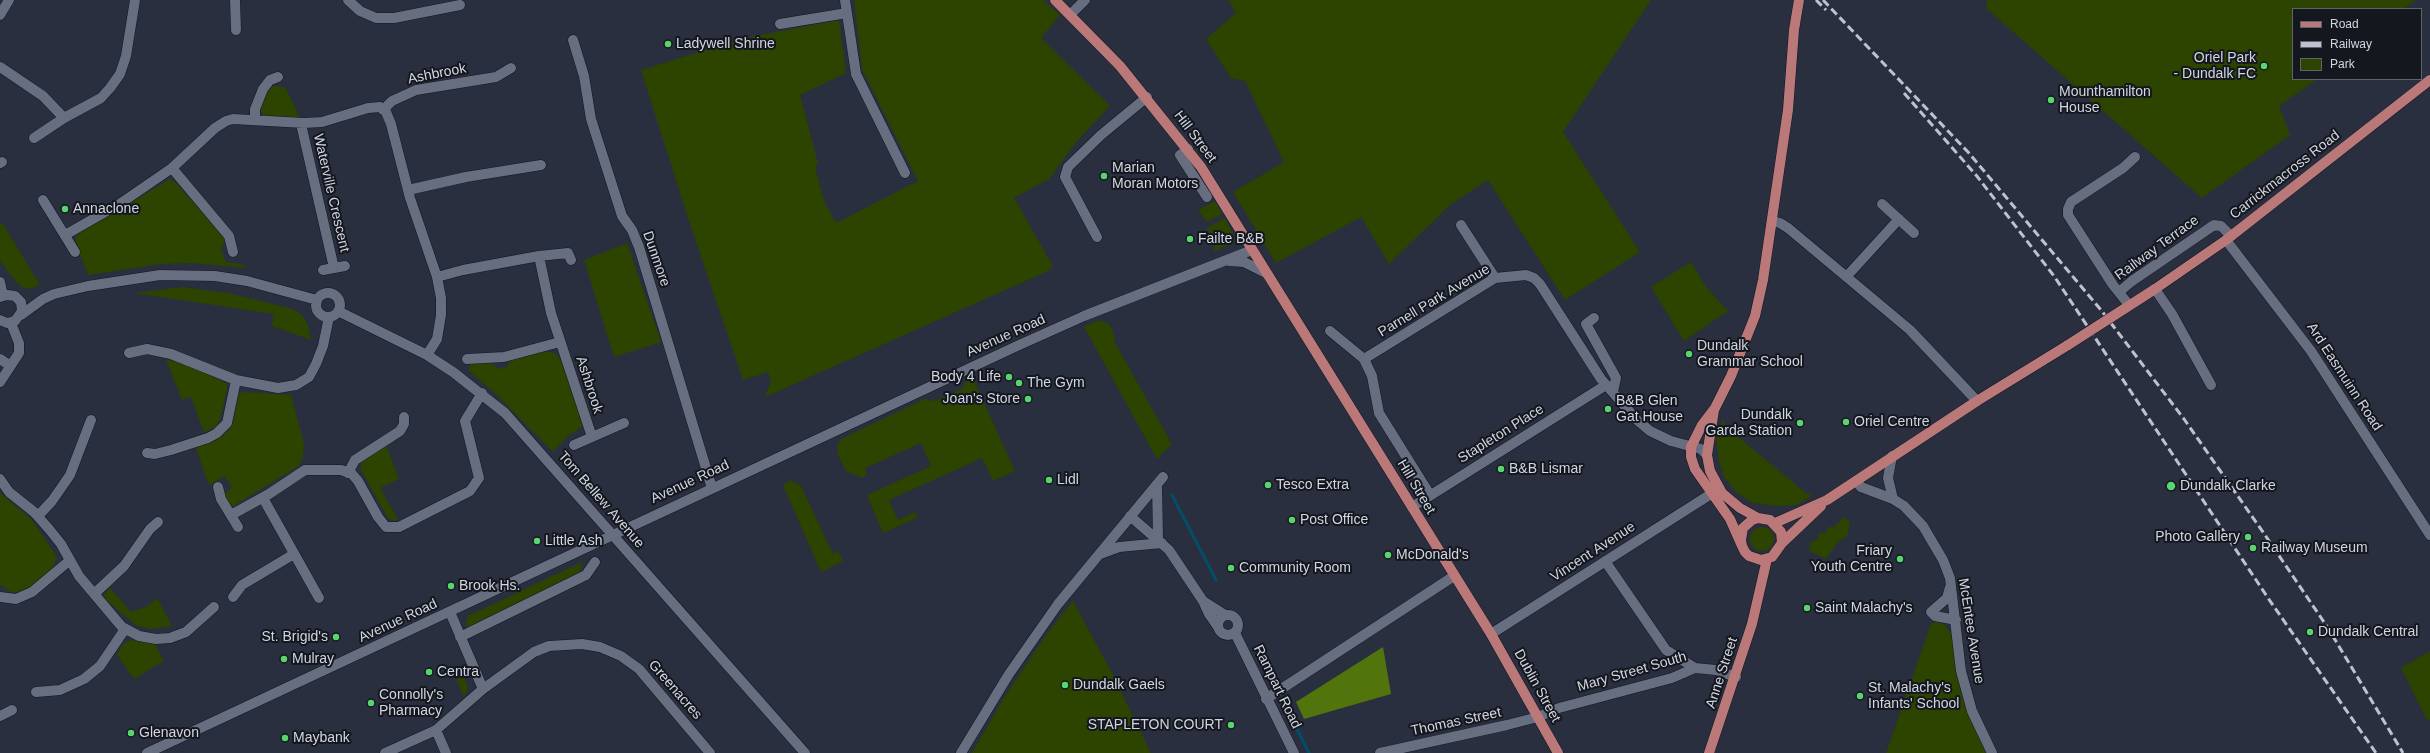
<!DOCTYPE html>
<style>
body{margin:0}
#map{position:relative;width:2430px;height:753px;overflow:hidden;background:#292f3e;font-family:Helvetica,sans-serif}
canvas{display:block}
.legend{position:absolute;left:2292px;top:8px;width:130px;height:72px;box-sizing:border-box;background:#14171e;border:1px solid #60636c;margin:0;padding:5px 7px;list-style:none;font-size:12px;color:#d2d6e1}
.legend li{display:flex;align-items:center;gap:8px;height:20px}
.legend b{width:20px;border:1px solid #60636c}
</style>
<div id="map">
<canvas width="2430" height="753"></canvas>
<ul class="legend">
<li><b style="height:5px;background:#ba7978"></b>Road</li>
<li><b style="height:5px;background:#bec2cd"></b>Railway</li>
<li><b style="height:11px;background:#2d4300"></b>Park</li>
</ul>
</div>
<script>
const context = document.querySelector('canvas').getContext('2d');
context.lineJoin = 'round';
function paint(path, color) { context.fillStyle = color; context.fill(path, 'evenodd'); }
const poly = rows => new Path2D(rows.map(r => 'M' + r).join(''));
function stroke(path, color, width, dash) { context.strokeStyle = color; context.lineWidth = width; context.lineCap = dash ? 'butt' : 'round'; context.setLineDash(dash || []); context.stroke(path); }
function write(font, color, halo, rows, align = 'center') {
  context.font = font + ' Helvetica,sans-serif'; context.lineWidth = 4; context.setLineDash([]); context.textBaseline = 'middle'; context.strokeStyle = halo; context.fillStyle = color; for (const [text, x, y, turn = 0] of rows) {
    context.save(); context.translate(x, y); context.rotate((+turn || 0) * Math.PI / 180); context.textAlign = isNaN(turn) ? turn : align; if (halo) context.strokeText(text, 0, 0); context.fillText(text, 0, 0); context.restore();
  }
}
paint(poly([
 [854,0,1043,0,1060,15,1041,38,1110,106,1077,141,1049,179,1014,198,1053,266,1048,271,765,397,771,381,768,372,743,380,688,218,641,70,744,38,839,20,846,73,800,95,818,163,815,167,824,201,836,223,918,181,862,69],
 [1228,0,1651,0,1563,132,1640,252,1565,300,1488,180,1450,205,1389,264,1361,217,1276,263,1233,192,1284,162,1245,81,1231,78,1206,39,1236,13],
 [1987,0,2160,0,2256,85,2160,0,2416,0,2403,9,2293,9,2293,79,2317,79,2279,106,2290,135,2202,198,1986,8],
 [272,86,285,87,297,111,299,119,266,117,263,115,260,108,268,89],
 [170,179,176,183,225,239,221,250,226,262,245,265,245,268,191,263,161,264,88,275,75,241,77,234],
 [1215,201,1222,214,1207,222,1198,210],
 [1225,218,1235,239,1233,243,1215,251,1213,246,1216,244,1207,228],
 [0,224,3,224,40,285,29,289,22,287,15,281,0,261],
 [627,243,661,342,614,357,584,260],
 [1691,262,1706,287,1728,311,1684,341,1651,287],
 [182,287,228,293,293,309,302,315,308,325,311,340,272,326,274,314,134,293],
 [1099,320,1109,324,1113,331,1115,343,1172,444,1157,459,1084,327],
 [544,351,555,353,563,362,583,426,568,436,553,452,496,394,469,371,470,364,490,363,495,365,496,369,507,367,510,361],
 [166,360,184,363,228,384,220,420,216,427,204,432,191,397,182,400],
 [973,378,1015,471,993,481,982,458,889,500,898,520,915,512,918,517,883,533,867,495,931,466,921,443,865,468,867,474,862,478,846,471,837,453,838,444,841,439,925,399,934,401,962,389,966,381],
 [245,392,291,395,304,444,303,456,300,465,232,507,225,498,225,493,232,487,224,476,210,485,206,478,196,447,224,435,232,426,239,393],
 [1723,419,1726,427,1806,493,1811,495,1810,497,1796,505,1776,506,1753,503,1736,492,1724,477,1719,461,1716,435],
 [386,445,399,479,380,488,398,519,394,521,388,518,361,470,361,462,364,458],
 [791,480,801,486,833,554,838,551,843,561,821,572,783,485],
 [0,493,32,520,57,557,50,573,31,587,17,592,11,592,0,585],
 [1844,517,1850,522,1847,536,1837,543,1826,559,1813,553,1809,549,1811,541,1817,540,1819,533,1826,533,1828,527,1834,527],
 '1750 539a12 12 0 1 1 24 0a12 12 0 1 1-24 0Z',
 [582,562,579,575,468,629,466,623,468,616],
 [110,588,131,612,146,607,157,598,172,626,152,629,137,626,106,600,104,595],
 [1073,601,1112,673,1151,753,972,753,1005,696,1046,635],
 [1936,621,1945,625,1953,637,1973,721,1986,753,1886,753,1931,624],
 [130,640,155,644,164,661,134,679,117,655,123,644],
 [2430,651,2430,719,2427,720,2401,668],
 [461,678,465,679,468,689,464,697,456,679]
]), '#2d4300');
paint(poly([
 [1383,647,1391,694,1304,719,1296,702]
]), '#51740c');
stroke(poly([
 [1172,495,1216,580],
 [1285,705,1309,753]
]), '#024e68', 3);
const minor = poly([
 [235,0,236,30],
 [348,0,360,11,376,18,394,18,460,5],
 [845,0,856,74,905,173],
 [1071,14,1085,0],
 [0,15,9,0],
 [780,24,847,13],
 [573,40,584,76,591,119,622,216,632,230,639,247,712,488],
 [0,67,43,96,64,118],
 [383,110,392,101,416,90,496,77,511,68],
 [255,120,255,109,263,89,270,80,278,77],
 [301,124,334,268],
 [34,138,64,118,101,98,110,88,120,74,126,56,135,0],
 [1188,149,1180,155,1207,197],
 [0,163,2,162],
 [172,168,229,236,233,252],
 [408,190,466,177,541,165],
 [43,200,75,252],
 [1882,204,1914,233],
 [1772,221,1780,223,1788,228,1910,330,1977,401],
 [1461,225,1495,278],
 [65,235,121,203,172,168,215,128,226,121,233,119,304,123,322,122,368,108,380,107,386,112,391,124,410,198,437,277,441,298,441,315,437,339,427,355],
 [1097,237,1065,177,1068,167,1101,135,1147,97],
 [2226,240,2311,351,2430,535],
 [539,256,568,253,571,260],
 [1229,261,1244,262,1266,273],
 [323,270,345,266],
 [1847,276,1899,219],
 [437,277,463,270,539,256,551,313,592,437],
 [0,282,3,296],
 [2155,289,2172,314,2211,385],
 [2119,292,2132,281,2214,225,2221,226,2231,236],
 '316 305a12 12 0 1 1 24 0a12 12 0 1 1-24 0Z',
 [0,297,7,295,15,296,21,302,22,311,15,321,7,323,0,320],
 [2129,305,2113,285,2068,215,2068,209,2071,202,2123,168,2135,157],
 [338,311,427,355,453,372,505,413,805,753],
 [21,315,43,299,54,294,88,286,160,275,215,276,247,281,317,300],
 [1594,318,1586,324,1616,378,1613,392],
 [1330,331,1364,359,1372,376,1379,413,1430,495],
 [129,353,147,349,171,354,236,380,278,388,296,385,309,377,316,364,323,346,329,317],
 [0,359,9,365],
 [467,359,504,357,560,342],
 [1364,359,1495,278,1526,275,1534,278,1540,284,1601,379,1637,420,1650,431,1671,441,1701,449,1707,455],
 [0,382,19,353,19,343,11,323],
 [574,445,624,423],
 [147,453,155,454,171,450,208,438,217,433,227,423,236,380],
 [1892,456,1888,478,1893,499],
 [348,473,355,460,400,431,404,424,404,417],
 [0,479,9,492,34,512,49,529,61,544,79,576,122,627,139,636,156,639,170,638,186,632,214,607],
 [1856,481,1861,487,1893,499,1904,506,1923,526,1943,560,1950,578,1961,671,1972,711,1992,753],
 [1157,484,1158,539],
 [218,487,221,499,238,527],
 [263,498,319,598],
 [1412,507,1606,385],
 [231,515,269,494,305,470,341,470,352,474,358,481,378,517,386,527,399,527,470,491,479,478,465,421,482,393],
 [38,516,52,501,70,475,91,420],
 [1130,516,1169,550,1203,601,1225,615],
 [1100,554,1119,547,1162,543],
 [1605,561,1666,650,1695,668],
 [1950,587,1947,598,1931,612,1935,616,1956,620],
 [94,594,124,566,150,529,158,522],
 [0,597,16,599,32,592,69,561],
 [233,597,242,585,294,554],
 [1203,601,1209,614,1218,627],
 [450,612,483,689,534,652,549,646,582,644,600,647,621,656,639,669,710,753],
 '1218 625a10 10 0 1 1 20 0a10 10 0 1 1-20 0Z',
 [1235,633,1294,753],
 [1491,634,1711,494],
 [460,637,586,575,595,562],
 [36,692,60,690,84,679,100,666,125,629],
 [1266,699,1454,576],
 [0,716,12,710],
 [436,730,446,753],
 [147,753,1017,346,1084,316,1252,250],
 [385,753,436,730,483,689],
 [961,753,1009,674,1058,604,1163,477],
 [1380,753,1507,725,1538,717,1559,708,1672,678,1695,668,1716,670,1736,677]
]);
const major = poly([
 [1055,0,1120,66,1201,167,1491,634,1558,753],
 [2110,318,2155,289,2226,240,2430,80],
 [1714,410,1707,455,1710,471,1722,493,1740,508,1758,518],
 [1775,523,1827,500,1977,401,2068,345],
 [1782,543,1821,506],
 [1742,546,1741,540,1743,528,1752,520,1758,518,1770,520,1781,532,1782,543,1772,557,1761,560,1749,556,1745,552,1742,546,1730,519,1695,469,1691,457,1691,447,1702,425,1715,408,1731,376,1755,316,1763,280,1788,110,1794,30,1799,0],
 [1709,753,1752,624,1767,559]
]);
stroke(minor, '#111625', 11);
stroke(major, '#111625', 11);
stroke(minor, '#676e80', 10);
stroke(major, '#ba7978', 10);
stroke(poly([
 [1816,0,1826,10],
 [1823,0,1968,152,2101,310,2184,419,2265,535,2328,628,2403,753],
 [1904,93,1976,175,2054,276,2268,598,2376,753]
]), '#bec2cd', 3, [8, 4]);
const majorBridge = poly([
 [2068,345,2110,318]
]);
stroke(majorBridge, '#111625', 11, []);
stroke(majorBridge, '#ba7978', 10);
for (const [x, y, r, color] of [
 [668,44,4,"#59d56f"],
 [2264,66,4,"#59d56f"],
 [2051,100,4,"#59d56f"],
 [1104,176,4,"#59d56f"],
 [65,209,4,"#59d56f"],
 [1190,239,4,"#59d56f"],
 [1689,354,4,"#59d56f"],
 [1009,377,4,"#59d56f"],
 [1019,383,4,"#59d56f"],
 [1028,399,4,"#59d56f"],
 [1608,409,4,"#59d56f"],
 [1846,422,4,"#59d56f"],
 [1800,423,4,"#59d56f"],
 [1501,469,4,"#59d56f"],
 [1049,480,4,"#59d56f"],
 [1268,485,4,"#59d56f"],
 [2171,486,5,"#59d56f"],
 [1292,520,4,"#59d56f"],
 [2248,537,4,"#59d56f"],
 [537,541,4,"#59d56f"],
 [2253,548,4,"#59d56f"],
 [1388,555,4,"#59d56f"],
 [1900,559,4,"#59d56f"],
 [1231,568,4,"#59d56f"],
 [451,586,4,"#59d56f"],
 [1807,608,4,"#59d56f"],
 [2310,632,4,"#59d56f"],
 [336,637,4,"#59d56f"],
 [284,659,4,"#59d56f"],
 [429,672,4,"#59d56f"],
 [1065,685,4,"#59d56f"],
 [1860,696,4,"#59d56f"],
 [371,703,4,"#59d56f"],
 [1231,725,4,"#59d56f"],
 [131,733,4,"#59d56f"],
 [285,738,4,"#59d56f"]
]) { const dot = new Path2D(); dot.arc(x, y, r, 0, 2 * Math.PI); context.fillStyle = color; context.fill(dot); stroke(dot, '#14171e', 1.5); }
write('14px', '#d2d6e1', '#14171e', [
 ["Ladywell Shrine",676,44],
 ["Oriel Park",2256,58,"right"],
 ["- Dundalk FC",2256,74,"right"],
 ["Mounthamilton",2059,92],
 ["House",2059,108],
 ["Marian",1112,168],
 ["Moran Motors",1112,184],
 ["Annaclone",73,209],
 ["Failte B&B",1198,239],
 ["Dundalk",1697,346],
 ["Grammar School",1697,362],
 ["Body 4 Life",1001,377,"right"],
 ["The Gym",1027,383],
 ["Joan's Store",1020,399,"right"],
 ["B&B Glen",1616,401],
 ["Gat House",1616,417],
 ["Dundalk",1792,415,"right"],
 ["Garda Station",1792,431,"right"],
 ["Oriel Centre",1854,422],
 ["B&B Lismar",1509,469],
 ["Lidl",1057,480],
 ["Tesco Extra",1276,485],
 ["Dundalk Clarke",2180,486],
 ["Post Office",1300,520],
 ["Photo Gallery",2240,537,"right"],
 ["Little Ash",545,541],
 ["Railway Museum",2261,548],
 ["Friary",1892,551,"right"],
 ["Youth Centre",1892,567,"right"],
 ["McDonald's",1396,555],
 ["Community Room",1239,568],
 ["Brook Hs.",459,586],
 ["Saint Malachy's",1815,608],
 ["Dundalk Central",2318,632],
 ["St. Brigid's",328,637,"right"],
 ["Mulray",292,659],
 ["Centra",437,672],
 ["Dundalk Gaels",1073,685],
 ["St. Malachy's",1868,688],
 ["Infants' School",1868,704],
 ["Connolly's",379,695],
 ["Pharmacy",379,711],
 ["STAPLETON COURT",1223,725,"right"],
 ["Glenavon",139,733],
 ["Maybank",293,738]
], 'left');
write('14px', '#d2d6e1', '#14171e', [
 ["Ashbrook",437,74,-11],
 ["Hill Street",1195,137,53],
 ["Carrickmacross Road",2285,175,-38],
 ["Waterville Crescent",331,193,77],
 ["Railway Terrace",2157,248,-36],
 ["Dunmore",656,259,71],
 ["Parnell Park Avenue",1434,301,-31],
 ["Avenue Road",1006,336,-24],
 ["Ard Easmuinn Road",2344,377,57],
 ["Ashbrook",589,385,72],
 ["Stapleton Place",1501,434,-32],
 ["Avenue Road",690,482,-25],
 ["Hill Street",1416,487,59],
 ["Tom Bellew Avenue",601,500,49],
 ["Vincent Avenue",1593,552,-33],
 ["Avenue Road",398,621,-25],
 ["McEntee Avenue",1971,631,81],
 ["Mary Street South",1632,672,-16],
 ["Anne Street",1722,673,-72],
 ["Dublin Street",1537,686,61],
 ["Rampart Road",1277,687,64],
 ["Greenacres",675,690,49],
 ["Thomas Street",1456,722,-12]
]);
</script>
